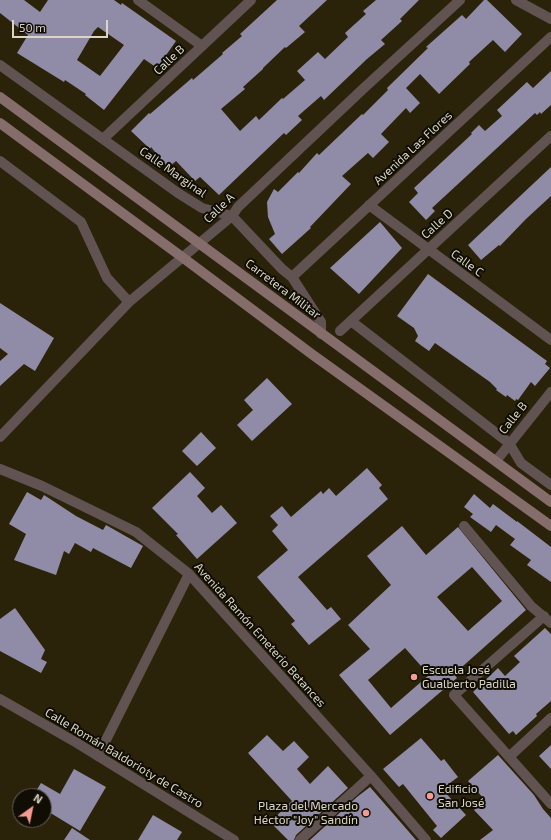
<!DOCTYPE html>
<meta charset="utf-8">
<style>
body{margin:0}
#map{position:relative;width:551px;height:840px;overflow:hidden;background:#2b2309;font-family:"Exo 2",sans-serif}
canvas{display:block}
.north{position:absolute;left:12px;top:788px;width:40px;height:40px;box-sizing:border-box;background:#100d04;border:1px solid #615d52;border-radius:50%;rotate:33deg;font-size:11px;font-weight:700;line-height:16px;text-align:center;color:#dad5c6}
.north::after{content:'';display:block;margin:auto;width:14px;height:18px;background:#f59c92;clip-path:polygon(50% 0,100% 100%,50% 72%,0 100%)}
.scale{position:absolute;left:12px;top:20px;width:96px;height:18px;box-sizing:border-box;border:2px solid #dad5c6;border-top:0;padding-left:5px;font-size:12px;line-height:14px;white-space:nowrap;color:#dad5c6;-webkit-text-stroke:3px #100d04;paint-order:stroke}
</style>
<div id="map">
<canvas width="551" height="840"></canvas>
<div class="north">N</div>
<div class="scale">50 m</div>
</div>
<script>
const context = document.querySelector('canvas').getContext('2d');
context.lineJoin = 'round';
function paint(path, color) { context.fillStyle = color; context.fill(path, 'evenodd'); }
const poly = rows => new Path2D(rows.map(r => 'M' + r).join(''));
function stroke(path, color, width, dash) { context.strokeStyle = color; context.lineWidth = width; context.lineCap = dash ? 'butt' : 'round'; context.setLineDash(dash || []); context.stroke(path); }
function write(font, color, halo, rows, align = 'center') {
  context.font = font + ' "Exo 2",sans-serif'; context.lineWidth = 4; context.setLineDash([]); context.textBaseline = 'middle'; context.strokeStyle = halo; context.fillStyle = color; for (const [text, x, y, turn = 0] of rows) {
    context.save(); context.translate(x, y); context.rotate((+turn || 0) * Math.PI / 180); context.textAlign = isNaN(turn) ? turn : align; if (halo) context.strokeText(text, 0, 0); context.fillText(text, 0, 0); context.restore();
  }
}
paint(poly([
 [0,0,24,0,40,12,48,0,114,0,121,5,122,3,176,41,157,68,144,59,104,110,85,95,86,94,65,80,64,82,17,53,28,35,0,13],
 [98,27,124,45,100,76,77,60,94,31],
 [277,0,327,0,299,26,305,32,286,48,285,47,263,68,263,69,243,87,245,89,221,109,240,131,256,116,259,120,282,98,283,99,305,80,297,71,318,52,325,59,348,37,345,33,366,14,363,11,376,0,419,0,400,19,402,21,381,40,385,44,367,59,324,100,321,96,298,116,302,120,286,135,284,133,219,195,200,177,195,181,176,161,168,168,151,147,150,149,131,131,149,113,150,114,192,78,193,80,223,54,222,53,242,36,240,34],
 [484,0,487,0,522,34,505,52,493,40,469,62,470,64,439,94,420,74,406,88,420,103,410,113,406,108,381,134,389,142,373,158,368,153,342,176,351,184,310,227,311,228,282,254,269,239,275,234,268,217,267,202,274,189,278,192,298,172,299,173,317,153,319,155,362,114,363,115,388,90,387,88,428,48,426,47,462,15,466,19],
 [551,71,551,105,541,114,540,112,537,115,535,113,432,208,435,211,426,220,409,202,418,193,414,188,472,134,471,133,479,125,485,131,494,123,502,116,497,110,527,82,533,88],
 [551,167,551,196,526,219,500,246,499,245,481,260,468,245],
 [380,222,402,248,359,294,330,268],
 [428,274,547,361,545,364,550,368,535,386,531,382,518,400,516,399,515,401,507,395,506,397,496,390,497,389,490,382,435,343,429,351,415,341,418,336,414,328,397,316],
 [0,303,54,338,35,371,24,364,0,386,0,361,8,354,0,348],
 [267,378,292,404,252,441,237,425,253,410,244,400],
 [201,432,216,448,197,466,182,451],
 [367,468,382,485,379,488,388,499,298,577,327,610,331,607,341,619,309,645,291,624,295,621,257,577,288,550,272,531,278,525,270,516,282,506,291,517,321,491,323,494,329,488,336,496],
 [190,472,205,488,197,496,212,513,221,505,237,523,197,559,176,535,178,534,152,508],
 [27,492,41,500,44,495,76,516,103,530,106,525,143,546,131,568,93,548,91,552,75,543,69,554,64,551,56,575,14,560,26,534,9,524],
 [474,494,490,508,493,504,517,522,517,521,551,547,551,582,527,565,531,560,510,545,515,539,496,525,491,532,470,517,473,514,464,507],
 [402,526,426,555,458,527,526,610,454,674,457,678,390,735,339,675,370,649,348,625,391,585,367,556],
 [472,567,502,601,468,631,437,597],
 [405,648,429,675,391,708,368,680],
 [15,608,45,650,41,659,47,662,41,673,0,651,0,619],
 [545,628,551,634,551,701,536,714,537,716,516,735,513,731,509,734,473,692,498,668,505,676,520,662,514,656],
 [267,735,283,751,294,741,309,757,297,769,310,784,328,766,348,788,296,835,294,840,288,840,270,822,292,801,248,753],
 [421,738,441,761,444,759,458,777,442,789,466,815,441,838,433,830,437,826,403,784,399,787,383,769],
 [551,745,551,769,539,756],
 [498,755,534,795,543,809,551,818,551,840,480,840,493,830,474,810,485,800,468,781],
 [74,769,106,787,80,831,44,809,44,796,33,796,41,783,60,794],
 [370,787,416,840,310,840,357,797],
 [153,815,182,832,177,840,138,840],
 [72,828,90,840,64,840]
]), '#908ba7');
stroke(poly([
 [138,0,202,46],
 [516,0,551,19],
 [0,65,178,193,202,208,232,216,282,269,292,277,321,322,321,334],
 [103,139,251,0],
 [0,161,81,222,107,278,129,302],
 [369,205,551,340],
 [292,277,551,37],
 [351,321,509,443,521,463,551,485],
 [340,331,551,136],
 [0,437,129,302,232,216,238,207,364,88,460,0],
 [496,461,551,392],
 [464,526,531,606,551,623],
 [544,616,454,695,551,804],
 [98,756,189,574],
 [509,757,551,718],
 [300,840,371,776]
]), '#615352', 10);
stroke(poly([
 [0,469,42,486,136,532,189,574,371,776,426,840],
 [0,699,77,743,234,840]
]), '#615352', 10);
stroke(poly([
 [0,97,551,502],
 [0,123,182,257,313,355,551,526]
]), '#846d6b', 10);
for (const [x, y, r, color] of [
 [414,677,4,"#f59c92"],
 [430,796,4,"#f59c92"],
 [366,813,4,"#f59c92"]
]) { const dot = new Path2D(); dot.arc(x, y, r, 0, 2 * Math.PI); context.fillStyle = color; context.fill(dot); stroke(dot, '#100d04', 1.5); }
write('12px', '#dad5c6', '#100d04', [
 ["Calle B",169,60,-43],
 ["Avenida Las Flores",413,148,-43],
 ["Calle Marginal",173,172,35],
 ["Calle A",219,208,-44],
 ["Calle D",437,224,-42],
 ["Calle C",467,263,36],
 ["Carretera Militar",283,289,37],
 ["Calle B",513,418,-51],
 ["Avenida Ramón Emeterio Betances",260,635,48],
 ["Calle Román Baldorioty de Castro",124,758,31]
]);
write('12px', '#dad5c6', '#100d04', [
 ["Escuela José",422,670],
 ["Gualberto Padilla",422,684],
 ["Edificio",438,789],
 ["San José",438,803],
 ["Plaza del Mercado",358,806,"right"],
 ["Héctor \"Joy\" Sandín",358,820,"right"]
], 'left');
</script>
